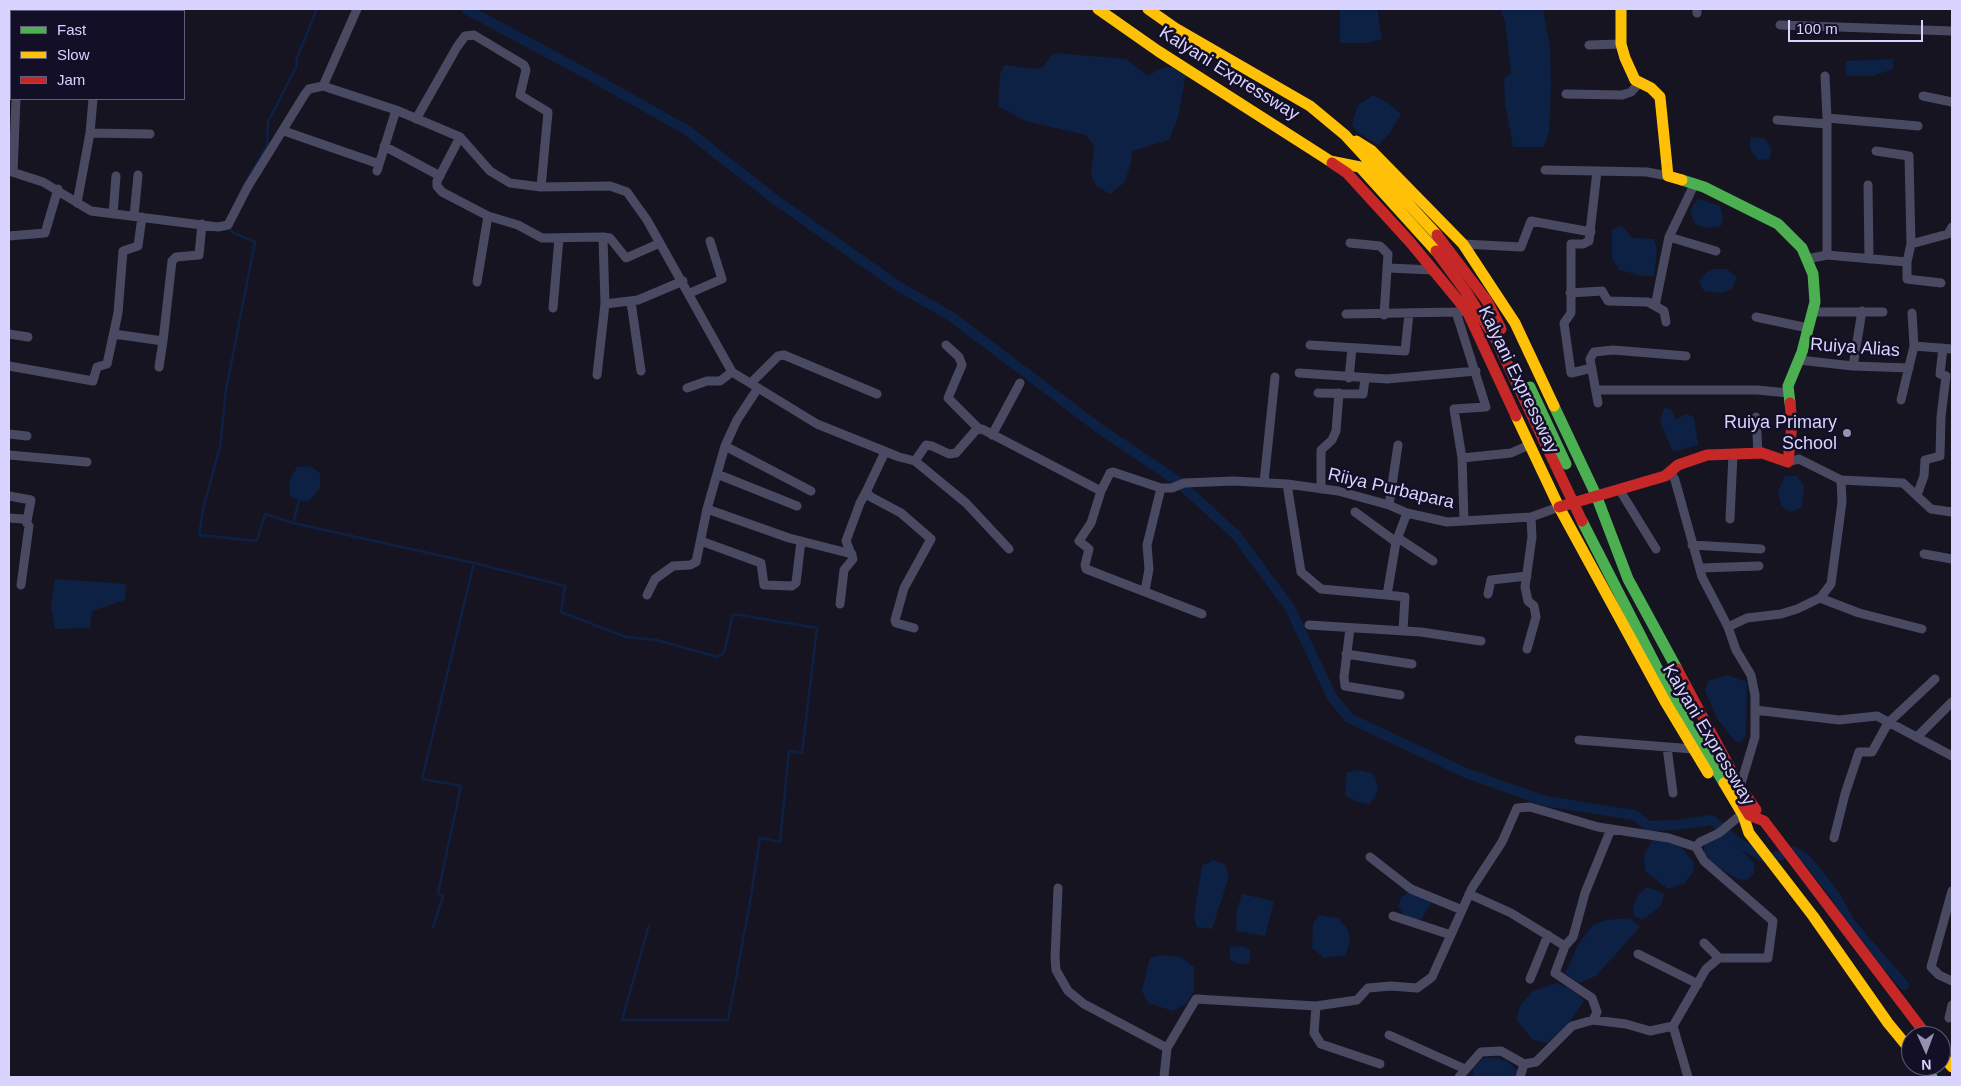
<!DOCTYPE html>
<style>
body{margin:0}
#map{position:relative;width:1961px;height:1086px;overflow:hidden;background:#161421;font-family:Arial,sans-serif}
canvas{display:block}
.frame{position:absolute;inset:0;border:10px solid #d9d4ff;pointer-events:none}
.legend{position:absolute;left:10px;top:10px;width:175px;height:90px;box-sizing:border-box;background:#130f26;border:1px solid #625e7d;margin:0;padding:6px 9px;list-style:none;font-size:15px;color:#d9d4ff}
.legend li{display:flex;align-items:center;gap:10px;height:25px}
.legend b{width:25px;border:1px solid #625e7d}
.north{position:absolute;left:1901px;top:1026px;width:50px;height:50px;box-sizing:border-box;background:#130f26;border:1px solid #625e7d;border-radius:50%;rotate:178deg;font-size:14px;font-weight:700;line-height:20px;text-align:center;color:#d9d4ff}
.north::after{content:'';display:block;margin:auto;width:18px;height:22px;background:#9591b1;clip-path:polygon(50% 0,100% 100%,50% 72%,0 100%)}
.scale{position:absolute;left:1788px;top:20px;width:135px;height:22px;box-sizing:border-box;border:2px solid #d9d4ff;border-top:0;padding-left:6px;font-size:15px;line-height:18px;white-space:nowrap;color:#d9d4ff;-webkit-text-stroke:4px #130f26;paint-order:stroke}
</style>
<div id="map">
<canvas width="1961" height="1086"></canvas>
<div class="frame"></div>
<ul class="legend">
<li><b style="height:6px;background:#4caf50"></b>Fast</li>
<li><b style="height:6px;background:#ffc107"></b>Slow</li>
<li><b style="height:6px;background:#c62828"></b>Jam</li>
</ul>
<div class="north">N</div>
<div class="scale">100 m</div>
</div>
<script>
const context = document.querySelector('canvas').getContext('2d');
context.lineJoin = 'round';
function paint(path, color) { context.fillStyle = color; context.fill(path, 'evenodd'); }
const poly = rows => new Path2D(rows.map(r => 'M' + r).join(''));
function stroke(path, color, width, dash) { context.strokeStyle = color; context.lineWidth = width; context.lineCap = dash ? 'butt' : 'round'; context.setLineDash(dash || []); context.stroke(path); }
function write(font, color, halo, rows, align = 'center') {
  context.font = font + ' Arial,sans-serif'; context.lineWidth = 5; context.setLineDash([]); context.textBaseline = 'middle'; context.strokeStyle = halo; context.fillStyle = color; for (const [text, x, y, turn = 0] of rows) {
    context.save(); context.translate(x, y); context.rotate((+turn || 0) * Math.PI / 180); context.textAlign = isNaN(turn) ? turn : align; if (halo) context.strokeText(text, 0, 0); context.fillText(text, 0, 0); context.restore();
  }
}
paint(poly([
 [1340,9,1377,9,1382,39,1367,43,1340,43],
 [1503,9,1543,9,1550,47,1551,87,1549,131,1544,147,1513,147,1505,103,1504,79,1511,73,1505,22,1501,11],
 [1054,53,1126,59,1148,76,1159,69,1174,66,1186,74,1178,117,1169,140,1132,151,1131,163,1125,182,1110,194,1096,186,1091,175,1094,146,1086,135,1025,121,998,106,1000,75,1004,65,1035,69,1042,67],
 [1893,59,1893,69,1873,76,1846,76,1845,61],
 [1373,95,1388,103,1401,114,1390,133,1378,145,1357,132,1352,124,1358,105],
 [1750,137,1764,138,1772,150,1769,159,1758,160,1750,149],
 [1699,199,1720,206,1723,217,1721,226,1710,228,1696,225,1690,213,1694,203],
 [1621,225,1633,238,1654,239,1657,250,1654,276,1643,276,1619,270,1612,257,1612,230],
 [1713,269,1727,269,1737,277,1732,289,1720,293,1704,291,1699,281,1706,273],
 [1664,408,1671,409,1676,419,1687,414,1694,417,1698,445,1673,452,1660,422],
 [310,466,320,473,320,488,309,501,299,501,290,495,289,481,297,467],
 [1785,476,1797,476,1804,486,1802,507,1791,512,1781,506,1778,491],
 [55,579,126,584,125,600,92,611,90,628,55,629,51,607],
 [1727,675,1747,682,1746,735,1741,743,1735,741,1718,720,1705,691,1708,681],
 [1358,770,1372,773,1375,777,1378,787,1375,797,1369,804,1354,801,1345,795,1347,772],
 [1720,835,1733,842,1754,863,1754,873,1747,880,1738,879,1714,865,1704,853,1704,842],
 [1652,840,1664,841,1681,847,1694,863,1693,872,1685,883,1668,889,1645,871,1644,856],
 [1213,860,1225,864,1229,877,1212,929,1197,927,1194,916,1202,866],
 [1647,887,1664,894,1661,906,1642,920,1634,916,1633,906,1639,894],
 [1410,890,1429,895,1431,903,1421,920,1407,918,1398,907,1401,898],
 [1242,894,1274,901,1265,936,1236,931,1237,909],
 [1320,915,1338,918,1347,928,1350,939,1346,955,1324,958,1312,948,1313,923],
 [1630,918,1640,927,1596,976,1579,983,1565,973,1579,943,1592,926,1606,920],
 [1241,946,1251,950,1249,964,1238,964,1230,959,1230,947],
 [1161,955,1181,957,1194,967,1194,991,1187,1003,1173,1011,1148,1003,1142,991,1150,958],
 [1557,983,1574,991,1584,1001,1567,1026,1547,1043,1533,1040,1516,1019,1521,1004,1533,991],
 [1484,1058,1498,1058,1508,1062,1518,1071,1513,1077,1473,1077,1473,1068]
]), '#0d2144');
stroke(poly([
 [244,185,267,146,268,122,296,67,297,58,317,9],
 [230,228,232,232,255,242,226,390,220,447,204,505,199,535,257,541,265,514,293,523,474,563,565,586,561,612,626,637,657,640,717,657,724,653,733,614,817,628,802,753,789,751,780,842,760,838,749,908,728,1020,622,1020,649,925],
 [293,523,299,501],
 [433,927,443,896,438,893,461,786,422,779,474,563]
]), '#0d2144', 2.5);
stroke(poly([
 [466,9,589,75,688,131,773,198,898,286,949,315,1100,429,1176,480,1236,535,1290,608,1332,697,1349,718,1466,773,1545,801,1634,815,1648,826,1674,825,1712,820,1737,842,1762,856,1772,858,1793,851,1807,860,1835,895,1850,923,1904,985]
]), '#0d2144', 10);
stroke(poly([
 [126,9,127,11],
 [31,11,32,9],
 [1697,13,1697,9],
 [1780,25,1952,31],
 [1589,45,1621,44],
 [1825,76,1827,118,1827,255],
 [323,86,396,110,460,137,437,181,437,186,442,192,488,216,518,225,542,238,603,237,605,304,597,375],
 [1566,94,1622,95,1631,92,1640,82],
 [1923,96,1952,102],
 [1827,118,1918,126],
 [416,119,457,47,465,36,474,35,524,65,526,70,520,95,548,112,541,187],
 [1777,120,1827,124],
 [284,131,379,164],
 [90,133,150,134],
 [460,137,490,171,510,183,541,187,610,186,627,192,647,220,732,372],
 [384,146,440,176],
 [1876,151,1909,156,1911,244],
 [1545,170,1647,172,1668,176],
 [9,171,43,182,91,211,218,227,228,225,247,188,305,94,309,89,323,86,357,9],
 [377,171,396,110],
 [13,172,16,99],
 [1868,185,1869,259],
 [77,203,90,133,93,99],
 [113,214,116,176],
 [134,216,138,175],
 [9,236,45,233,58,189],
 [603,237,610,238,626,258,660,243],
 [1669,237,1716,251],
 [1350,243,1380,246,1388,254,1384,315],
 [1463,244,1521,247,1531,221,1591,232],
 [1807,259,1827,255,1907,262,1911,244,1948,234,1952,227],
 [1907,262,1907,279,1941,283],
 [1388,268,1433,270],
 [477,282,488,216],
 [690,293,722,279,710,241],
 [1570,293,1602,291,1608,301,1648,302,1664,311,1666,322],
 [631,302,641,371],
 [605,304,638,300,683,281],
 [1655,306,1669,237,1695,183],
 [553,308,559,238],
 [1812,312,1883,312],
 [1346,314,1456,312],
 [1756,317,1808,328],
 [9,334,28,337],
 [114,334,163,341,172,261,176,257,199,255,202,224],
 [946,345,959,357,962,365,948,398,978,428],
 [1310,345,1405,351,1409,314],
 [1914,346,1952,349],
 [1799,360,1853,366,1909,368],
 [9,366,93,381,97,367,107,364,118,313,123,251,138,246,142,217],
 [1853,366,1862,311],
 [159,367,163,341],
 [1592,368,1571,373,1564,323,1571,313,1571,244,1583,244,1589,241,1597,171],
 [1299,373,1387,379,1476,371],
 [1349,378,1352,348],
 [751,383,778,356,784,355,877,394],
 [687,388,707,381,720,381,732,372,817,424,899,457,915,461,926,445,932,446,949,454,956,453,976,430,982,429,1101,491,1110,473,1113,472,1161,488,1172,488,1184,483,1234,481,1287,484,1338,491,1389,505,1407,513,1447,522,1531,517,1559,507],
 [1597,390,1757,390,1789,393],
 [1318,393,1363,394,1365,379],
 [1901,400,1914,346,1912,313],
 [1598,403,1590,359,1594,352,1613,350,1686,356],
 [1756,417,1758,453],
 [9,434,27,436],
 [992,435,1020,383],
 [725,446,811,491],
 [885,452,866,492,871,497,901,513,931,539,904,588,895,620,896,623,914,628],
 [9,455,87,462],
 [1462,458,1511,453,1529,445],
 [915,461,966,503,1009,549],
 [1788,462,1799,459,1841,480,1903,483,1931,509,1952,512],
 [1671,472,1675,480,1702,577,1728,627],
 [717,474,797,506],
 [1264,482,1275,377],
 [1287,484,1301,572,1321,589,1387,595],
 [1321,489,1321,450,1332,440,1336,431,1339,393],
 [1619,489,1656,549],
 [1101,491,1091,523,1079,541,1089,549,1085,565,1086,569,1202,614],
 [1917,495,1924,476,1925,460,1940,456,1941,417,1946,376,1940,374,1943,348],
 [9,496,31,500,27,521],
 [1389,505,1398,445],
 [707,509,789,538,852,554],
 [1355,512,1396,542],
 [9,518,24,519,29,526,21,585],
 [1730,519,1733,454],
 [1464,521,1462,458,1454,409,1486,407,1456,312,1467,311],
 [1398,538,1433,561],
 [701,541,761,563,764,585,792,586,796,583,801,541],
 [1692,545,1761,549],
 [1924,554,1952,559],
 [1700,568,1759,566],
 [1145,591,1149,569,1147,545,1161,488],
 [1488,594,1491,580,1527,576],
 [647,595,655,579,673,566,690,565,696,562,707,509,725,446,737,420,758,388],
 [1820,598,1859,613,1922,629],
 [840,604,844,570,853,559,846,541,860,503,866,492],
 [1309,625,1421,632,1481,641],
 [1350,628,1344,677,1345,686,1400,695],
 [1403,630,1405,597,1387,595,1396,542,1407,513],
 [1527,649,1536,617,1534,606,1528,601,1525,587,1532,537,1531,517],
 [1346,654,1412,664],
 [1755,710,1839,720,1877,716,1952,756],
 [1917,737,1952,702],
 [1579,740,1693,749],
 [1667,747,1673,793],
 [1740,787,1755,737,1755,695,1751,675,1736,650,1728,627,1747,618,1781,614,1797,609,1820,598,1831,584,1842,502,1841,480],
 [1834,838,1845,794,1859,752,1872,752,1888,723,1935,679],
 [1370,857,1411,889,1462,910],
 [1058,888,1055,958,1056,970,1068,991,1084,1004,1167,1048],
 [1952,891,1931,967,1939,975,1952,981],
 [1469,894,1511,913,1565,946,1555,973,1592,998,1597,1012,1593,1020],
 [1393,916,1451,935],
 [1704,943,1719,958],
 [1565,946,1573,937,1585,893,1611,829],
 [1638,954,1698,984],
 [1530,979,1548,935],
 [1316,1006,1314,1033,1321,1044,1380,1064],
 [1949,1018,1952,1005],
 [1673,1026,1688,1077],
 [1389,1035,1465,1069],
 [1164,1077,1167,1048,1196,999,1316,1006,1357,1000,1368,988,1391,986,1417,988,1432,977,1472,888,1502,842,1517,808,1530,807,1598,827,1669,838,1696,847],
 [1459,1077,1481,1052,1501,1051,1524,1064,1536,1062,1572,1026,1593,1020,1626,1024,1650,1031,1673,1026,1706,969,1719,958,1768,958,1773,921,1704,861,1696,847,1700,842,1719,833,1737,818],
 [1520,1077,1524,1064]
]), '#4a4962', 9);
stroke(poly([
 [1682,180,1704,187,1778,224,1802,248,1813,274,1815,302,1802,352,1788,386,1790,403],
 [1530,387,1566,464],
 [1554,406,1596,495,1628,579,1677,669],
 [1582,521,1675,703,1724,783],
 [1923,1066,1932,1077]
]), '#4caf50', 11);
stroke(poly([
 [1098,9,1158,51,1330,161,1360,167,1436,251],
 [1148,9,1175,28,1310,106,1345,135,1437,235],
 [1621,9,1621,44,1625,58,1635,80,1651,88,1660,97,1668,176,1682,180],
 [1356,141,1372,151,1463,244,1515,323,1554,406],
 [1516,416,1559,507,1666,703,1708,773],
 [1724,783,1743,815,1749,833,1813,916,1888,1023,1911,1051],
 [1941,1054,1952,1067]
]), '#ffc107', 11);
stroke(poly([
 [1332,163,1347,173,1410,242,1467,311,1516,416],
 [1437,235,1487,301,1501,329],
 [1436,251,1466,292,1496,340,1582,521],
 [1559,507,1665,476,1678,465,1707,455,1762,453,1788,462,1792,424,1790,403],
 [1677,669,1740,787,1756,810],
 [1743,805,1749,815,1764,821,1927,1036]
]), '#c62828', 11);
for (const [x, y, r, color] of [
 [1847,433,5,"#9591b1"]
]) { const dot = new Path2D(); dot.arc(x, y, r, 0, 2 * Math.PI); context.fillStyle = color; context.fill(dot); stroke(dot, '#130f26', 2); }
write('18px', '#d9d4ff', '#130f26', [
 ["Kalyani Expressway",1229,74,32],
 ["Ruiya Alias",1855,348,4],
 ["Kalyani Expressway",1518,380,64],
 ["Riiya Purbapara",1391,489,13],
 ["Kalyani Expressway",1708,735,59]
]);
write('18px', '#d9d4ff', '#130f26', [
 ["Ruiya Primary",1837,423],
 ["School",1837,444]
], 'right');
</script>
